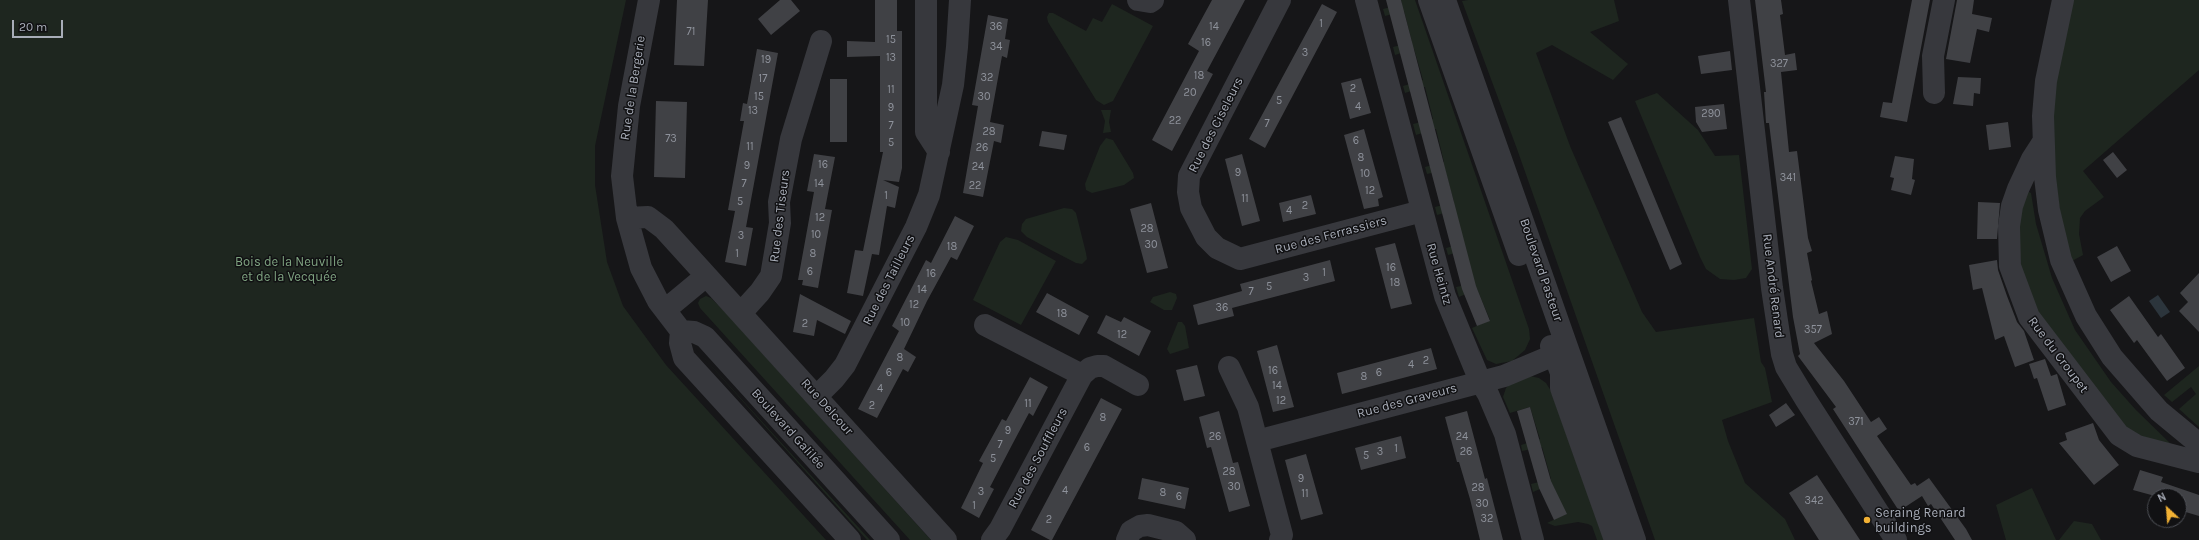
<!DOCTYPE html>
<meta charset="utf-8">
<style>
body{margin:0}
#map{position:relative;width:2199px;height:540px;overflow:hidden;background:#161618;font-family:Karla,sans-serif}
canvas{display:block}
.north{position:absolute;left:2147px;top:488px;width:40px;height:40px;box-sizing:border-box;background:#111113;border:1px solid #4d4f55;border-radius:50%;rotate:334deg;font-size:11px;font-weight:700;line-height:16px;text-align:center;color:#a8adb8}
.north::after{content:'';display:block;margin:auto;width:14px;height:18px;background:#f2b134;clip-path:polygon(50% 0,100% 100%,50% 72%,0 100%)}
.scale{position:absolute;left:12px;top:20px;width:51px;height:18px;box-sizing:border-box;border:2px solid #a8adb8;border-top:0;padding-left:5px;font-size:12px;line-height:14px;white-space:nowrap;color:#a8adb8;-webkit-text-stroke:3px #111113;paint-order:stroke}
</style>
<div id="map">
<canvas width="2199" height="540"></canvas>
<div class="north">N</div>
<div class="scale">20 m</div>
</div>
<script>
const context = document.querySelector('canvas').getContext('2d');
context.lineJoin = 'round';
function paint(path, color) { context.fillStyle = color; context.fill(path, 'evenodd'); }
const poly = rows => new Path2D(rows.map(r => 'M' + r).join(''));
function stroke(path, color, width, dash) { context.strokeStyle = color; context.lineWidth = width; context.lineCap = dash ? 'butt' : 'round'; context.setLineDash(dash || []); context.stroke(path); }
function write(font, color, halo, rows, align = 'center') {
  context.font = font + ' Karla,sans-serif'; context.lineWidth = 3; context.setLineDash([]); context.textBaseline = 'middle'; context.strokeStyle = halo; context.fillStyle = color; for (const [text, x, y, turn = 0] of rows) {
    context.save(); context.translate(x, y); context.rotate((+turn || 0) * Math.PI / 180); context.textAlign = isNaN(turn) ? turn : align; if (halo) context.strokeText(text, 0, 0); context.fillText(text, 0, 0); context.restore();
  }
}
paint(poly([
 [0,0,626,0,595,146,595,185,607,262,623,306,666,365,826,540,0,540],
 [1401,0,1415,0,1529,329,1530,339,1525,350,1512,361,1496,364,1487,360,1472,328,1490,320,1477,289,1459,297,1456,287,1461,286,1466,250,1448,255,1446,248,1464,243,1455,210,1437,215,1435,207,1454,202,1445,170,1427,174,1425,167,1444,162,1436,129,1416,135,1413,124,1433,119,1425,87,1405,93,1403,86,1423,80,1414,49,1395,55,1393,47,1412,42,1404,11,1385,16,1383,9,1402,4],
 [1468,0,1614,0,1619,21,1590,32,1628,64,1613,80,1552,45,1536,53,1570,146,1642,312,1656,332,1754,318,1761,362,1765,368,1772,402,1722,420,1728,441,1745,483,1785,519,1795,540,1655,540,1517,149,1462,1],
 [2073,0,2199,0,2199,70,2083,171,2104,197,2085,211,2080,218,2079,234,2083,255,2072,261,2063,232,2051,152,2054,88],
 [1112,4,1153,26,1113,101,1104,105,1096,100,1048,22,1047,17,1049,13,1053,13,1086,31,1093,18,1102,22],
 [1657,93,1698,130,1715,156,1739,155,1752,269,1746,278,1734,280,1720,279,1706,269,1700,257,1635,101],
 [1101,110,1111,110,1109,122,1111,132,1103,133,1105,121],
 [1106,138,1113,140,1133,173,1134,178,1124,185,1092,193,1086,190,1085,184,1100,146],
 [2027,191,2031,193,2036,224,2052,278,2075,330,2111,382,2136,410,2174,447,2129,432,2042,323,2021,272,2018,221],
 [1064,208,1072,209,1076,213,1086,253,1087,259,1082,264,1076,263,1051,250,1027,237,1021,231,1022,224,1026,219],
 [1006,237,1018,240,1056,261,1021,325,973,300,1000,242],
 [1170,292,1176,294,1177,298,1172,310,1164,310,1150,302,1153,297],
 [706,296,711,298,728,315,931,540,910,540,700,308,698,303,700,299],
 [1178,322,1182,322,1185,326,1189,348,1170,354,1167,349],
 [696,349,755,414,870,540,867,540,832,501],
 [2199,366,2199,427,2179,409,2196,394,2191,387,2172,402,2164,395],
 [1530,376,1539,378,1546,383,1551,391,1604,540,1597,540,1592,526,1588,524,1578,522,1555,526,1547,523,1566,514,1552,484,1533,492,1531,484,1551,479,1542,447,1522,451,1521,445,1540,439,1530,407,1510,413,1503,397,1506,388,1513,381],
 [2032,488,2056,540,2006,540,1996,505],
 [2074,521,2092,524,2101,540,2059,540]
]), '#1e261f');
paint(poly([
 [2158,295,2170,312,2161,318,2149,301]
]), '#2c353c');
paint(poly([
 [677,0,708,0,704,66,674,65],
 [780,0,791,0,800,11,771,35,758,19],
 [875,0,897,0,897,31,902,31,902,168,899,182,883,180,899,187,895,208,887,206,879,255,872,254,863,296,847,293,855,250,863,251,883,152,880,152,880,56,847,57,847,41,875,42],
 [1212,0,1245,0,1207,71,1213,74,1172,151,1152,140,1199,51,1188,44],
 [1386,0,1401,0,1476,286,1490,321,1477,326,1462,289],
 [1755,0,1781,0,1783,14,1780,15,1785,55,1795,53,1797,70,1781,72,1789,152,1797,151,1808,238,1812,251,1807,253,1812,280,1811,281,1819,314,1827,311,1832,334,1814,343,1844,381,1871,422,1879,417,1887,429,1877,436,1911,485,1915,483,1917,486,1929,478,1966,529,1972,540,1955,540,1931,504,1928,506,1922,496,1899,511,1833,409,1836,407,1798,356,1800,354,1793,317,1769,123,1766,123,1764,92,1766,92],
 [1912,0,1930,0,1907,122,1880,117,1883,102,1892,103],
 [1957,0,1974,0,1972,14,1992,18,1989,32,1977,29,1970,63,1946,59],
 [1322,4,1337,12,1265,148,1249,139],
 [988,15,1008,19,1005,39,1010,40,1007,58,1002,56,990,122,1004,125,1001,143,994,141,983,197,963,193,978,106,972,105],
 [757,49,778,53,746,227,753,228,746,266,725,262,735,211,728,210,744,121,740,121,743,103,747,104],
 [1730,51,1732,70,1701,74,1698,56],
 [1958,77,1981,78,1980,94,1974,93,1973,106,1953,104],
 [1361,78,1371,113,1350,119,1341,83],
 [830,79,847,79,847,142,830,142],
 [656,101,687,102,685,178,654,177],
 [1724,104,1727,129,1702,132,1696,122,1695,107],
 [1621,117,1682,264,1670,270,1608,122],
 [2008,122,2011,147,1989,150,1986,125],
 [1364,129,1383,197,1378,199,1379,206,1364,209,1344,135],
 [1042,131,1067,135,1064,150,1039,146],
 [2113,152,2127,170,2117,178,2103,160],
 [814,154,835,157,825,209,832,210,818,288,802,285,803,280,798,280,814,192,807,191],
 [1242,154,1260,221,1242,226,1225,159],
 [1895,156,1914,159,1912,179,1915,180,1911,195,1891,190,1894,178,1890,177],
 [1311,195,1316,214,1283,222,1279,203],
 [1978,202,2000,203,1997,239,1977,239],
 [1151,203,1168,268,1147,273,1130,209],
 [955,216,974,226,957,260,951,257,927,301,904,349,916,357,908,372,903,369,877,418,858,409,899,331,892,326,926,260,931,263],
 [1395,243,1412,304,1391,309,1375,248],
 [2117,246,2131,271,2111,282,2097,257],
 [1330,260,1335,281,1232,308,1234,316,1198,325,1193,305,1242,291,1240,284],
 [1997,260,1998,270,2007,296,2017,322,2024,331,2034,360,2015,367,2004,336,1995,340,1982,288,1973,290,1969,265],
 [2199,273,2199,332,2179,311,2188,302,2180,293],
 [1047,293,1089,316,1079,335,1036,312],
 [800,294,851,321,845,334,817,320,814,336,793,332],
 [2129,296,2158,337,2161,334,2185,368,2167,381,2137,340,2134,343,2110,310],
 [1106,315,1121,322,1124,317,1151,331,1139,356,1097,333],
 [1277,345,1294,407,1273,412,1257,351],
 [1431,348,1437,369,1342,394,1337,373],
 [2045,359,2051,376,2057,374,2066,405,2048,411,2037,378,2034,379,2029,364],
 [1197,365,1205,396,1184,401,1176,370],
 [1030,377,1048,387,1033,416,1029,413,1013,443,990,487,994,489,979,518,961,508,983,463,979,461,1002,419,1006,421],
 [1101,398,1122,409,1052,540,1050,540,1031,530],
 [1786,403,1795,415,1776,427,1769,415],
 [1530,407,1551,481,1567,514,1554,520,1539,488,1517,411],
 [1219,411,1233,463,1238,462,1250,506,1229,512,1211,447,1207,448,1199,417],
 [1467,411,1485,479,1487,478,1503,540,1480,540,1470,499,1459,462,1457,462,1445,417],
 [2093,423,2099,440,2119,465,2094,485,2059,443,2067,440,2065,433],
 [1401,436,1406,458,1361,470,1355,448],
 [1306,454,1323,514,1301,520,1285,460],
 [2140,470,2163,477,2161,482,2199,495,2199,516,2179,510,2179,496,2155,496,2133,490],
 [1817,475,1839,508,1860,540,1819,540,1789,493],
 [1142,478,1189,488,1185,509,1138,499]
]), '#404145');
stroke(poly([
 [649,0,629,106,622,176,627,218,641,268,658,301,681,331,680,343,684,358,850,540],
 [926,0,926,132,939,152],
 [1138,0,1150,2,1153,0],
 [1280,0,1189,176,1188,192,1191,208,1206,237,1217,248,1240,259,1422,211],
 [1366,0,1445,296,1480,381,1488,394,1505,434,1533,540],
 [1429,0,1519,255],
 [1445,0,1635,540],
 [1739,0,1772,288,1782,354,1786,367,1806,400,1896,540],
 [2063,0,2046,81,2043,116,2045,177,2049,210,2061,260,2086,316,2112,357,2159,411,2199,444],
 [1934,93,1933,56,1944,0],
 [2043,142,2032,159,2018,189,2012,206,2009,226,2010,266,2029,317,2119,435,2137,446,2199,462],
 [627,218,648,217,664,229,946,540],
 [665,310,706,276],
 [741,313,760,292,771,276,780,223,779,202,791,139,821,41],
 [985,325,1082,375,1000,529,992,540],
 [681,331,694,332,705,337,889,540],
 [1551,346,1561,373,1561,388,1615,540],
 [1229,367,1248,407,1282,535,1280,540],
 [1082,375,1090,368,1097,366,1104,366,1138,385],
 [817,396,834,379,845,365,916,227,929,195,953,85,957,47,960,0],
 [1257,441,1504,376,1554,355],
 [1127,540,1131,531,1140,526,1148,525,1176,532,1185,540]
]), '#37383d', 22);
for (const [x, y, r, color] of [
 [1867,520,4,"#f2b134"]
]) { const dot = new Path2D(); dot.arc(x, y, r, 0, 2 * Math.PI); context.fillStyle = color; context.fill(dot); stroke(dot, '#111113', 1.5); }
write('11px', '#8e929b', null, [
 ["1",1321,24],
 ["36",996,27],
 ["14",1214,27],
 ["71",691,32],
 ["15",891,40],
 ["16",1206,43],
 ["34",996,47],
 ["3",1305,53],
 ["13",891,58],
 ["19",766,60],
 ["327",1779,64],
 ["18",1199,76],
 ["32",987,78],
 ["17",763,79],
 ["2",1353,89],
 ["11",891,90],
 ["20",1190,93],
 ["15",759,97],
 ["30",984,97],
 ["5",1279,101],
 ["4",1358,107],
 ["9",891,108],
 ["13",753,111],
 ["290",1711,114],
 ["22",1175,121],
 ["7",1267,124],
 ["7",891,126],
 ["28",989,132],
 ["73",671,139],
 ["6",1356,141],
 ["5",891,143],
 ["11",750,147],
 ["26",982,148],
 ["8",1361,158],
 ["16",823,165],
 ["9",747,166],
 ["24",978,167],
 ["9",1238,173],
 ["10",1365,174],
 ["341",1788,178],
 ["7",744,184],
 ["14",819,184],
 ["22",975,186],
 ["12",1370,191],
 ["1",886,196],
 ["11",1245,199],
 ["5",740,202],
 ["2",1305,206],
 ["4",1289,211],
 ["12",820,218],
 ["28",1147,229],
 ["10",816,235],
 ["3",741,236],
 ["30",1151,245],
 ["18",952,247],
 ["1",737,254],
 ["8",813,254],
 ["16",1391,268],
 ["6",810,272],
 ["1",1324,273],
 ["16",931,274],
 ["3",1306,278],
 ["18",1395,283],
 ["5",1269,287],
 ["14",922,290],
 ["7",1251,292],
 ["12",914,305],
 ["36",1222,308],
 ["18",1062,314],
 ["10",905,323],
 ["2",805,324],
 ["357",1813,330],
 ["12",1122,335],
 ["8",900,358],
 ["2",1426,361],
 ["4",1411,365],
 ["16",1273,371],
 ["6",889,373],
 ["6",1379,373],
 ["8",1364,377],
 ["14",1277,386],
 ["4",880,389],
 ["12",1281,401],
 ["11",1028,404],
 ["2",872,406],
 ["8",1103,418],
 ["371",1856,422],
 ["9",1008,431],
 ["26",1215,437],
 ["24",1462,437],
 ["7",1000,445],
 ["6",1087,448],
 ["1",1396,449],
 ["3",1380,452],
 ["26",1466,452],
 ["5",1366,456],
 ["5",993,459],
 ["28",1229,472],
 ["9",1301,479],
 ["30",1234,487],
 ["28",1478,488],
 ["4",1065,491],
 ["3",981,492],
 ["8",1163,493],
 ["11",1305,494],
 ["6",1179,497],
 ["342",1814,501],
 ["30",1482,504],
 ["1",974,506],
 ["32",1487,519],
 ["2",1049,520]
]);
write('13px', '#a8adb8', '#111113', [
 ["Rue de la Bergerie",633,88,-81],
 ["Rue des Ciseleurs",1216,125,-63],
 ["Rue des Tiseurs",780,216,-83],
 ["Rue des Ferrassiers",1331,235,-15],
 ["Boulevard Pasteur",1541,270,71],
 ["Rue Heintz",1439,274,74],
 ["Rue des Tailleurs",889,280,-63],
 ["Rue André Renard",1773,286,83],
 ["Rue du Croupet",2058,355,53],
 ["Rue des Graveurs",1407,401,-15],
 ["Rue Delcour",827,407,48],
 ["Boulevard Galilée",788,429,48],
 ["Rue des Souffleurs",1038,458,-62]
]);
write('13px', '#7fa381', '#111113', [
 ["Bois de la Neuville",289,262],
 ["et de la Vecquée",289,277]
]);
write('13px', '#a8adb8', '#111113', [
 ["Seraing Renard",1875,513],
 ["buildings",1875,528]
], 'left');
</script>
